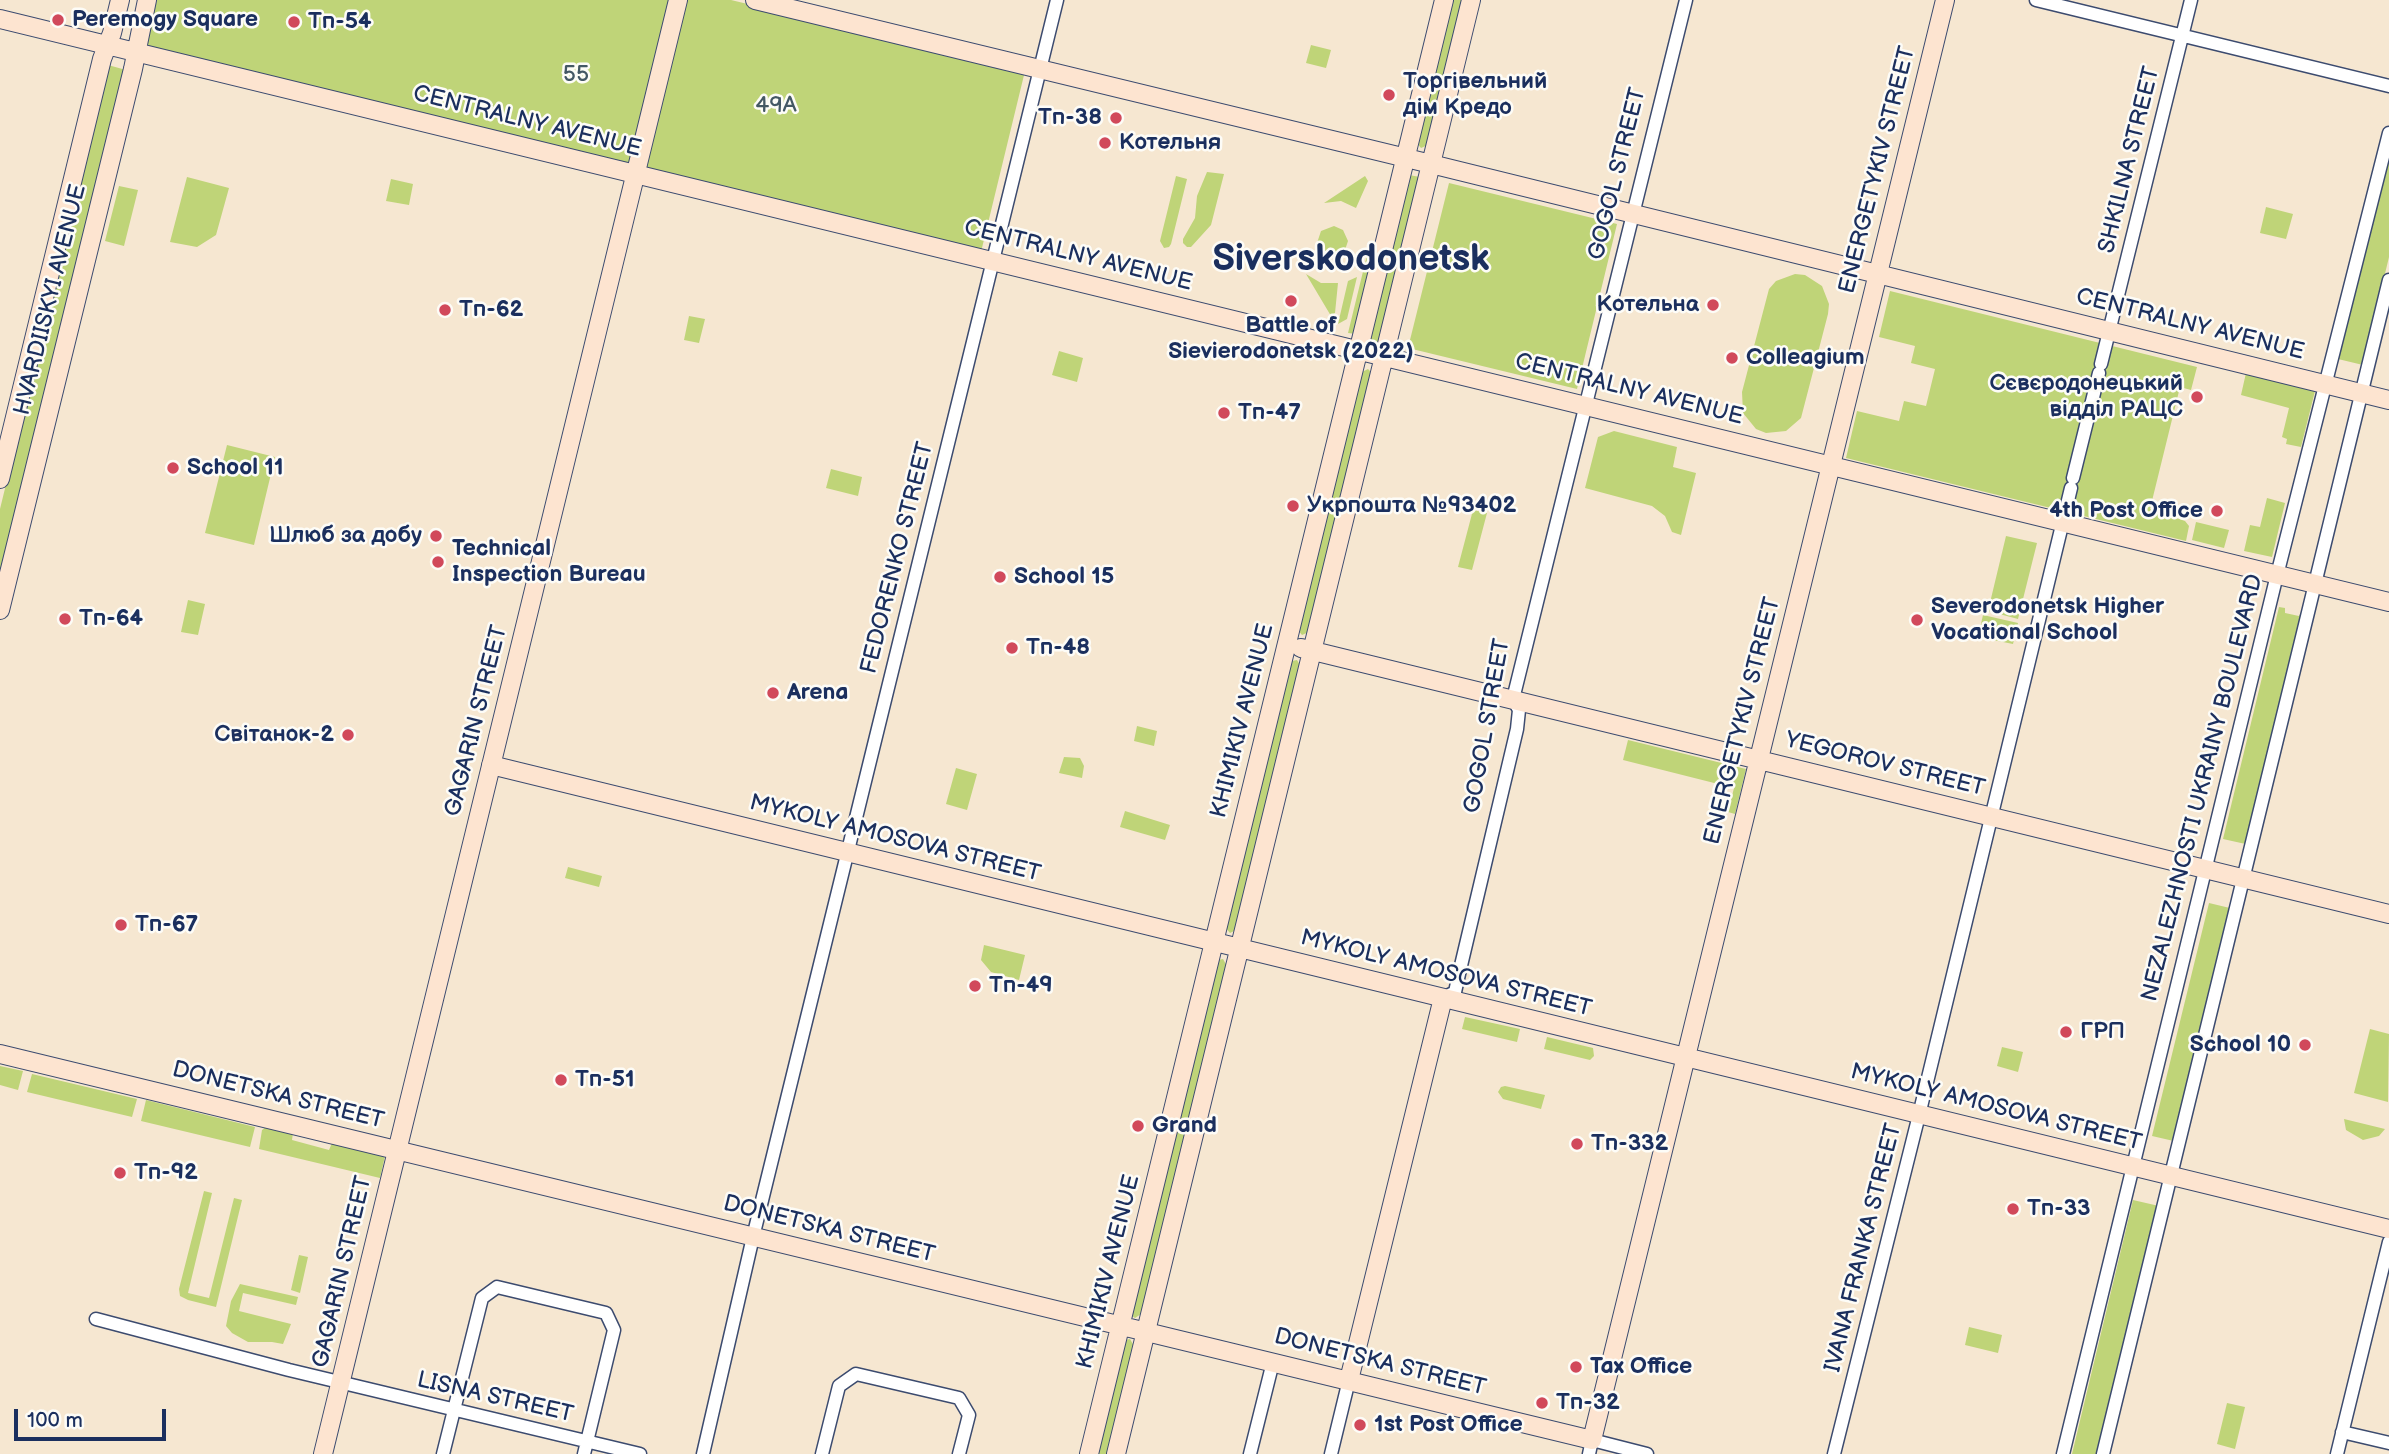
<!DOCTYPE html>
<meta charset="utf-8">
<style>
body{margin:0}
#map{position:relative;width:2389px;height:1454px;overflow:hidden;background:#f6e7d1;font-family:"Balsamiq Sans",sans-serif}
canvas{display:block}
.scale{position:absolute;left:14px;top:1409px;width:152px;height:32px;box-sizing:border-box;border:4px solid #1b2f5e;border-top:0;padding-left:9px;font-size:21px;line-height:24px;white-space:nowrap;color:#1b2f5e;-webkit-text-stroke:5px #fdfcf7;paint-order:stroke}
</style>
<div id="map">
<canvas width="2389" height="1454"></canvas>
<div class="scale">100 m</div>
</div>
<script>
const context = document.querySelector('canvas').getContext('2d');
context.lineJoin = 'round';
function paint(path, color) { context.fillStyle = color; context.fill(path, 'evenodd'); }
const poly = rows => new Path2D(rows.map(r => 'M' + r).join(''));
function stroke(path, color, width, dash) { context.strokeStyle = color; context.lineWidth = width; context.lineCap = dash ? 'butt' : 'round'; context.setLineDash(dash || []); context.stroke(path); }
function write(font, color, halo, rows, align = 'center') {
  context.font = font + ' "Balsamiq Sans",sans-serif'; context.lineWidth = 5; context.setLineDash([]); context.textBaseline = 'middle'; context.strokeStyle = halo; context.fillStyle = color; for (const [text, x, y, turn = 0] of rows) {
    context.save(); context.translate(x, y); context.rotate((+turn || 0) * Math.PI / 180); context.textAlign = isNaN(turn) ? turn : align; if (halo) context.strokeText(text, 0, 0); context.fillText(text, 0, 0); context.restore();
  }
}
paint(poly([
 [157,0,671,0,631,165,145,47],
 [685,0,731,0,1025,71,981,252,644,170],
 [1451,0,1463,0,1428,145,1421,148,1416,142],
 [1311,45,1331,50,1326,68,1306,63],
 [108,65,126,70,0,586,0,509],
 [2389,150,2389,257,2363,365,2338,359],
 [1207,172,1224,174,1211,225,1191,247,1187,247,1183,243,1183,239,1195,218,1197,196],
 [1409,175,1420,177,1380,342,1376,344,1369,339],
 [1176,176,1187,179,1171,244,1169,247,1164,248,1160,241],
 [1365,176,1368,181,1356,208,1341,201,1324,203],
 [187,177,229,188,216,235,197,247,170,242],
 [391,179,413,184,409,205,386,201],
 [1449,183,1617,224,1577,389,1408,348],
 [119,186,138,190,124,246,105,241],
 [2266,207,2293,214,2286,239,2260,233],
 [1334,226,1343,230,1348,241,1344,253,1332,258,1320,252,1317,243,1321,231],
 [1369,247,1376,249,1356,334,1348,333],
 [1306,274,1321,283,1338,283,1335,313,1331,316],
 [1795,274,1805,275,1822,286,1829,304,1828,314,1801,418,1786,431,1766,433,1756,429,1743,413,1742,392,1769,289,1776,281],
 [1357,277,1347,319,1338,324,1348,281],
 [1890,291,2197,367,2191,390,2180,387,2150,509,2185,521,2189,526,2186,541,1846,458,1857,411,1899,421,1904,401,1926,406,1935,369,1911,363,1915,346,1879,337],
 [689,316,705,319,699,343,684,340],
 [1059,351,1083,358,1077,382,1052,375],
 [1368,369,1371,372,1309,632,1302,635,1297,629,1360,373],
 [2246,373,2315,391,2301,447,2286,444,2287,439,2282,437,2289,408,2241,395],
 [1614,431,1677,447,1673,467,1696,473,1681,535,1672,532,1665,516,1652,506,1585,488,1598,437],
 [227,445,275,457,254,545,205,533],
 [831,469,862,477,858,496,826,488],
 [2267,498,2285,503,2272,557,2244,551,2250,525,2260,527],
 [1473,510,1487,513,1472,570,1458,567],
 [2196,522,2229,530,2224,548,2192,540],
 [2006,536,2037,543,2018,619,1988,611],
 [188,600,205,604,198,635,181,632],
 [2279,607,2285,608,2285,613,2299,616,2301,612,2307,613,2250,845,2223,839],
 [1983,615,2018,623,2013,644,1978,637],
 [1297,660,1301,667,1236,930,1230,933,1225,927,1289,665,1292,661],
 [1137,726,1157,731,1154,746,1134,741],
 [1628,740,1746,769,1735,814,1728,812,1734,788,1623,760],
 [1064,757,1080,758,1084,766,1082,778,1059,773],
 [956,768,977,774,967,810,946,804],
 [1125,811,1170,825,1165,840,1120,827],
 [568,867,602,876,599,887,565,878],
 [2209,903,2234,909,2178,1142,2152,1136],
 [984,945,1025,955,1019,980,991,972,981,960],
 [1223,959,1227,966,1141,1314,1135,1318,1131,1315,1218,960],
 [1465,1017,1520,1029,1517,1042,1462,1029],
 [2370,1029,2389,1034,2388,1102,2354,1093],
 [1547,1037,1593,1048,1594,1056,1590,1060,1544,1049],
 [2002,1047,2023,1052,2018,1072,1997,1066],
 [0,1066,23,1071,18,1090,0,1085],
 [32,1074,137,1099,132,1117,27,1092],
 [1505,1086,1545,1095,1541,1109,1503,1099,1498,1092,1501,1087],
 [146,1100,255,1127,250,1147,141,1121],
 [2344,1119,2385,1129,2379,1136,2363,1140,2346,1130],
 [266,1127,293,1133,292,1140,329,1150,332,1143,385,1156,380,1178,259,1149,262,1130],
 [204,1191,212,1193,188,1293,209,1298,234,1198,242,1200,216,1307,188,1300,180,1296,179,1289],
 [2133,1200,2159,1206,2098,1454,2072,1454],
 [299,1255,308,1257,300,1293,291,1290],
 [240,1284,298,1297,296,1305,243,1293,239,1311,291,1324,283,1344,272,1342,248,1342,232,1333,226,1326,231,1301],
 [1969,1327,2002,1335,1998,1353,1965,1345],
 [1130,1339,1134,1346,1108,1454,1096,1454,1125,1340],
 [2227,1403,2245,1407,2235,1449,2217,1444]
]), '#bfd478');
const street = poly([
 [2036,0,2389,86],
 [2101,364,2191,0],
 [2073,478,2099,373],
 [1443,998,1455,992,1459,974,1517,729,1519,710,1513,699,1686,0],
 [96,1319,289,1370,640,1454],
 [2342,1432,2389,1443],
 [443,1454,482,1298,497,1287,606,1313,614,1330,584,1454],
 [703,1454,753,1237,1057,0],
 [822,1454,839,1386,856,1374,959,1398,969,1415,959,1454],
 [1250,1454,1273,1362],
 [1331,1454,1349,1380],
 [1589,1454,1592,1440,1647,1454],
 [1834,1454,1919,1115,2071,488],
 [2063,1454,2275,583,2389,133],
 [2103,1454,2389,280],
 [2337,1454,2389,1242]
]);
const secondary = poly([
 [755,0,1431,164,2389,400],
 [0,19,2389,602],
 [0,479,102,59,112,33,120,0],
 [0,610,133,69,147,0],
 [1301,648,2389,914],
 [491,765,2389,1229],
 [0,1054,1592,1440,1945,0],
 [1349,1380,1443,998],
 [323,1454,678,0],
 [1089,1454,1444,0],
 [1116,1454,1471,0]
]);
stroke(street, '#3c4b6f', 15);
stroke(secondary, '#3c4b6f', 20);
stroke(street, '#fff', 12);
stroke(secondary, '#fde4d0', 18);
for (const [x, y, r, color] of [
 [58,20,7,"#d1495b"],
 [294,22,7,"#d1495b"],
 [1389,95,7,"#d1495b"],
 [1116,118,7,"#d1495b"],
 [1105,143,7,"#d1495b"],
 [1291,301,7,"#d1495b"],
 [1713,305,7,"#d1495b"],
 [445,310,7,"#d1495b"],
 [1732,358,7,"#d1495b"],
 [2197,397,7,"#d1495b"],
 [1224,413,7,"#d1495b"],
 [173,468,7,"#d1495b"],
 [1293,506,7,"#d1495b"],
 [2217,511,7,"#d1495b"],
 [436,536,7,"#d1495b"],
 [438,562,7,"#d1495b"],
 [1000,577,7,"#d1495b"],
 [65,619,7,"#d1495b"],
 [1917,620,7,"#d1495b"],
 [1012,648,7,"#d1495b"],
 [773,693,7,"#d1495b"],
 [348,735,7,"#d1495b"],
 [121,925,7,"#d1495b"],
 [975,986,7,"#d1495b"],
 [2066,1032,7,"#d1495b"],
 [2305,1045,7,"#d1495b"],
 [561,1080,7,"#d1495b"],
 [1138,1126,7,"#d1495b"],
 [1577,1144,7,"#d1495b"],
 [120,1173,7,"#d1495b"],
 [2013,1209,7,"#d1495b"],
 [1576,1367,7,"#d1495b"],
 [1542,1403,7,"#d1495b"],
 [1360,1425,7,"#d1495b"]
]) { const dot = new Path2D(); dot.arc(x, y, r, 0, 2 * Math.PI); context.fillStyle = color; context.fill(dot); stroke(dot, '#fdfcf7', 2.5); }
write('bold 23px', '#1b2f5e', '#fdfcf7', [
 ["Peremogy Square",72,20],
 ["Тп-54",308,22],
 ["Торгівельний",1403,82],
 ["дім Кредо",1403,108],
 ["Тп-38",1102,118,"right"],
 ["Котельня",1119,143],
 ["Котельна",1699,305,"right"],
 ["Тп-62",459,310],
 ["Battle of",1291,326,"center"],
 ["Sievierodonetsk (2022)",1291,352,"center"],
 ["Colleagium",1746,358],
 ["Сєвєродонецький",2183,384,"right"],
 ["відділ РАЦС",2183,410,"right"],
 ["Тп-47",1238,413],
 ["School 11",187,468],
 ["Укрпошта №93402",1307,506],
 ["4th Post Office",2203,511,"right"],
 ["Шлюб за добу",422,536,"right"],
 ["Technical",452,549],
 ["Inspection Bureau",452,575],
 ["School 15",1014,577],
 ["Severodonetsk Higher",1931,607],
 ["Vocational School",1931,633],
 ["Тп-64",79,619],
 ["Тп-48",1026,648],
 ["Arena",787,693],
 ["Світанок-2",334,735,"right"],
 ["Тп-67",135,925],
 ["Тп-49",989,986],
 ["ГРП",2080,1032],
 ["School 10",2291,1045,"right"],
 ["Тп-51",575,1080],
 ["Grand",1152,1126],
 ["Тп-332",1591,1144],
 ["Тп-92",134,1173],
 ["Тп-33",2027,1209],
 ["Tax Office",1590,1367],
 ["Тп-32",1556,1403],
 ["1st Post Office",1374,1425]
], 'left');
write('23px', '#445864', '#fdfcf7', [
 ["55",576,75],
 ["49А",776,106]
]);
write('23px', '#1b2f5e', '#fdfcf7', [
 ["CENTRALNY AVENUE",527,122,14],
 ["SHKILNA STREET",2130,160,-76],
 ["ENERGETYKIV STREET",1878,170,-76],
 ["GOGOL STREET",1618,174,-76],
 ["CENTRALNY AVENUE",1078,256,14],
 ["HVARDIISKYI AVENUE",51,300,-76],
 ["CENTRALNY AVENUE",2190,325,14],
 ["CENTRALNY AVENUE",1629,390,14],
 ["FEDORENKO STREET",898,558,-76],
 ["GAGARIN STREET",477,721,-76],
 ["KHIMIKIV AVENUE",1243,721,-76],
 ["ENERGETYKIV STREET",1743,721,-76],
 ["GOGOL STREET",1488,726,-80],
 ["YEGOROV STREET",1885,765,14],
 ["NEZALEZHNOSTI UKRAINY BOULEVARD",2203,788,-76],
 ["MYKOLY AMOSOVA STREET",895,839,14],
 ["MYKOLY AMOSOVA STREET",1446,974,14],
 ["DONETSKA STREET",278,1096,14],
 ["MYKOLY AMOSOVA STREET",1996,1108,14],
 ["DONETSKA STREET",829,1230,14],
 ["IVANA FRANKA STREET",1864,1248,-76],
 ["GAGARIN STREET",343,1272,-77],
 ["KHIMIKIV AVENUE",1109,1272,-76],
 ["DONETSKA STREET",1380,1363,14],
 ["LISNA STREET",495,1398,13]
]);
write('bold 37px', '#1b2f5e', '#fdfcf7', [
 ["Siverskodonetsk",1351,261]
]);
</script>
